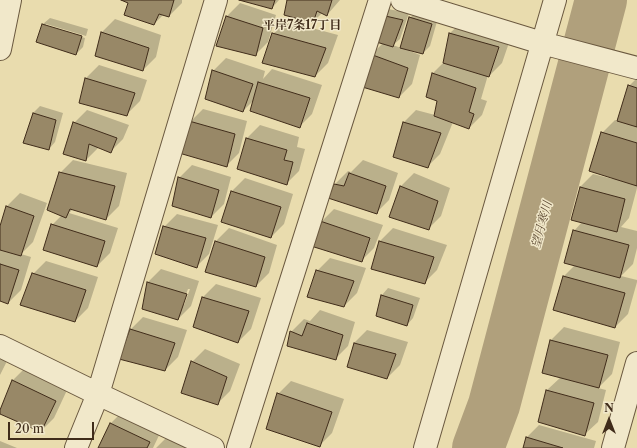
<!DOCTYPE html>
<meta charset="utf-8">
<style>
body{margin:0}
#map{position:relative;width:637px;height:448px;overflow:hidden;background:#e9dcae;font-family:"Libre Caslon Text",serif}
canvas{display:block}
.north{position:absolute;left:589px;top:400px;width:40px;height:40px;-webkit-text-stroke:3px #f1e8ca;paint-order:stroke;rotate:0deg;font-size:11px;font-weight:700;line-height:16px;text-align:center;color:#402c1a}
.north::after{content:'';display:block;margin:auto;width:14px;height:18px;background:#402c1a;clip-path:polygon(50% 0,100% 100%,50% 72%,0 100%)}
.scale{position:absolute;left:8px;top:422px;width:86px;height:18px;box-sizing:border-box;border:2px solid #402c1a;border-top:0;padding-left:5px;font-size:12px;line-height:14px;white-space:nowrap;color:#402c1a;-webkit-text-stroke:3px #f1e8ca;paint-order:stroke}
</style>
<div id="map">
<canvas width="637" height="448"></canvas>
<div class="north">N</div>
<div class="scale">20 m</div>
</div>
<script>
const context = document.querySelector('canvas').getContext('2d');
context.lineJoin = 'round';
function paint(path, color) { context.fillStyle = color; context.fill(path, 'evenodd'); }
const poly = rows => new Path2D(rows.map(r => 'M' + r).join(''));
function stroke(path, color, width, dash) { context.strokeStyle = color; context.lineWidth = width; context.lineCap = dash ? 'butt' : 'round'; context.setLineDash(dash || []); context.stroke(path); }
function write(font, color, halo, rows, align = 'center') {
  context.font = font + ' "Libre Caslon Text","Noto Serif JP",serif'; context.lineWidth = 3; context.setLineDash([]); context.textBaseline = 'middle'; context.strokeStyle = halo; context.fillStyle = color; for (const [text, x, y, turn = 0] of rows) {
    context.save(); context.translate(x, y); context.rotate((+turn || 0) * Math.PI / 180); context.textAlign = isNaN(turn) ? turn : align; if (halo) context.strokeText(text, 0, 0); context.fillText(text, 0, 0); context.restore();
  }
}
paint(poly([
 [124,0,182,0,182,3,169,16,164,14,154,24,129,2],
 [243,0,279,0,272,8],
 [288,0,340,0,327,15,322,13,313,22],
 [240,3,276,15,268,42,255,55,227,16],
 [388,9,409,13,400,39,393,45,401,48,410,18,417,11,438,18,430,46,423,53,411,50,410,51,420,55,412,84,399,97,371,55,383,43,374,40],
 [50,18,88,29,86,36,46,24,46,26,85,38,83,47,76,54,43,24],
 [115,19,161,35,156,57,143,70,96,56,102,32],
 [286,21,338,35,328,63,315,76,273,34],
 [463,21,512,34,502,63,489,76,488,75,481,99,487,101,482,115,469,128,453,122,440,154,428,166,403,123,416,110,435,115,438,101,427,96,433,73,444,62,450,33],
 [226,58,265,71,263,79,272,69,322,85,312,114,299,127,255,99,243,111,213,71],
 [99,65,147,80,140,101,127,114,81,102,86,78],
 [637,78,637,188,629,218,621,227,637,231,637,248,633,264,621,276,637,280,637,282,628,314,615,327,555,309,564,276,575,265,574,231,582,222,580,187,593,174,613,179,602,133,615,120,618,121,629,86],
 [40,106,63,113,55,142,49,149,33,113],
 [203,109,247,121,239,153,226,166,190,122],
 [87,110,129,125,123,139,110,152,99,147,86,160,74,123],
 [260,125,299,137,297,147,305,149,299,171,286,184,238,168,247,138],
 [73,160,127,173,119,206,106,219,73,209,69,213,118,228,110,253,97,266,52,225,62,215,60,173],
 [363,160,398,173,389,200,376,213,335,184,348,171,351,172],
 [192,165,231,177,224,204,211,217,179,178],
 [414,173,450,188,441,216,428,229,401,186],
 [245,178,293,194,284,224,271,237,223,221,232,191],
 [20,193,47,203,33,242,21,254,31,257,21,290,8,303,0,300,0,229,7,206],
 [334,209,383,225,374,248,361,261,321,222],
 [177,214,218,225,209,254,196,267,164,227],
 [229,228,277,245,269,273,256,286,216,241],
 [393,228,447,245,437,270,424,283,372,269,380,241],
 [330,258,366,268,357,293,344,306,317,271],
 [46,261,98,277,88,308,75,321,33,274],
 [161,269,199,281,191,306,178,319,143,308,148,282],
 [188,289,190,289,184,305,182,305],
 [216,284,261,298,251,329,238,342,194,326,203,297],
 [388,288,420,298,413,318,407,325,377,315,382,295],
 [320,310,355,322,348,346,335,359,291,332,304,319,310,321],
 [143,317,187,330,178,357,165,370,130,330],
 [564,327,620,342,612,374,598,388,606,390,598,422,585,434,539,421,547,390,561,377,543,372,551,340],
 [367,330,408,342,400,365,387,378,354,343],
 [205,349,240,364,230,391,217,404,192,362],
 [0,359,7,361,0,375],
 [26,367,68,388,54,418,41,431,0,413,13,380],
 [291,381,344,399,332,433,319,446,278,394],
 [124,410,162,429,153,448,99,448,111,423],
 [539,425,596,441,594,448,524,448,526,438],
 [168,436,188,444,187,448,156,448],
 [0,441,17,448,0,448]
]), '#0003');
stroke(poly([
 [478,448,494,405,601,0]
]), '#b0a07c', 52);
const building = poly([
 [121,0,174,0,169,17,159,14,154,25,124,15,128,3,121,0],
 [239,0,275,0,272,9,239,0],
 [287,0,332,0,327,16,317,11,313,23,284,15,287,0],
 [381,15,403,20,393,47,373,41,381,15],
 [226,16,263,28,256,56,216,46,226,16],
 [409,17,432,24,423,54,400,48,409,17],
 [42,24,82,36,76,55,36,42,42,24],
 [101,32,149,48,143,71,95,56,101,32],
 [272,33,326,48,315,77,262,63,272,33],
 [449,33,499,47,489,77,443,63,449,33],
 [370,54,408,68,399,98,359,86,370,54],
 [212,70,253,84,243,112,205,99,212,70],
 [432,73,476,88,469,112,474,114,469,129,434,116,437,101,426,97,432,73],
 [85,78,135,93,127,116,79,103,85,78],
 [258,82,310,98,300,128,250,111,258,82],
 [628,85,637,88,637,127,617,121,628,85],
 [33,113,56,120,49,150,23,143,33,113],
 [189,121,235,134,227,167,179,153,189,121],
 [73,122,117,138,111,153,89,144,86,161,63,154,73,122],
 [403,122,441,133,428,168,393,157,403,122],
 [601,132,637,143,637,186,589,171,601,132],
 [246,138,287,150,284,160,293,162,287,185,237,169,246,138],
 [59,172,115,186,106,220,70,209,66,218,47,210,59,172],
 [349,173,386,186,377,214,328,198,334,184,344,186,349,173],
 [178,177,219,190,211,218,172,206,178,177],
 [400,186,438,201,429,230,389,217,400,186],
 [580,187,625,199,617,232,571,220,580,187],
 [231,191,281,207,271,238,221,222,231,191],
 [6,206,34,216,21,256,0,250,0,226,6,206],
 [320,221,370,238,362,262,311,246,320,221],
 [51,224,105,241,97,267,43,250,51,224],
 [163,226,206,238,197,268,155,254,163,226],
 [573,230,629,245,620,278,564,263,573,230],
 [215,241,265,257,256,287,205,272,215,241],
 [379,241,434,257,425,284,371,269,379,241],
 [0,264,19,270,8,304,0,301,0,264],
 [316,270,354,281,344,307,307,297,316,270],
 [32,273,86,290,75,322,20,305,32,273],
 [563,276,625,293,615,328,553,310,563,276],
 [147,282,187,294,178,320,142,309,147,282],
 [381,295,413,305,407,326,376,316,381,295],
 [202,297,249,311,238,343,193,327,202,297],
 [307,323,343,335,336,360,287,346,290,331,302,336,307,323],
 [130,329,175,343,165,371,119,359,130,329],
 [550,340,608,355,599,388,542,373,550,340],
 [354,343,396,354,387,379,347,367,354,343],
 [191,361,227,377,218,405,181,393,191,361],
 [12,380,56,401,41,432,0,414,0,410,12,380],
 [546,390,594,403,585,436,538,422,546,390],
 [277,393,332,412,320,447,266,429,277,393],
 [110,423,150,442,147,448,98,448,110,423],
 [526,437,563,448,523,448,526,437]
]);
paint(building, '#988867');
stroke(building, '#402c1a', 1);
const minor = poly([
 [402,0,542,43,637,68],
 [0,49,10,0],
 [0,346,98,394,213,448],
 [76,448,98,394,216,0],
 [238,448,380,0],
 [425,448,555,0],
 [613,448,637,363]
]);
stroke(minor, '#6a583f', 24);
stroke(minor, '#f1e8ca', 22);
write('bold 12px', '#402c1a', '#f1e8ca', [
 ["平岸7条17丁目",302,26]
]);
write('italic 12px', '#5c4932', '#f1e8ca', [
 ["望月寒川",542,225,-75]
]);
</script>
